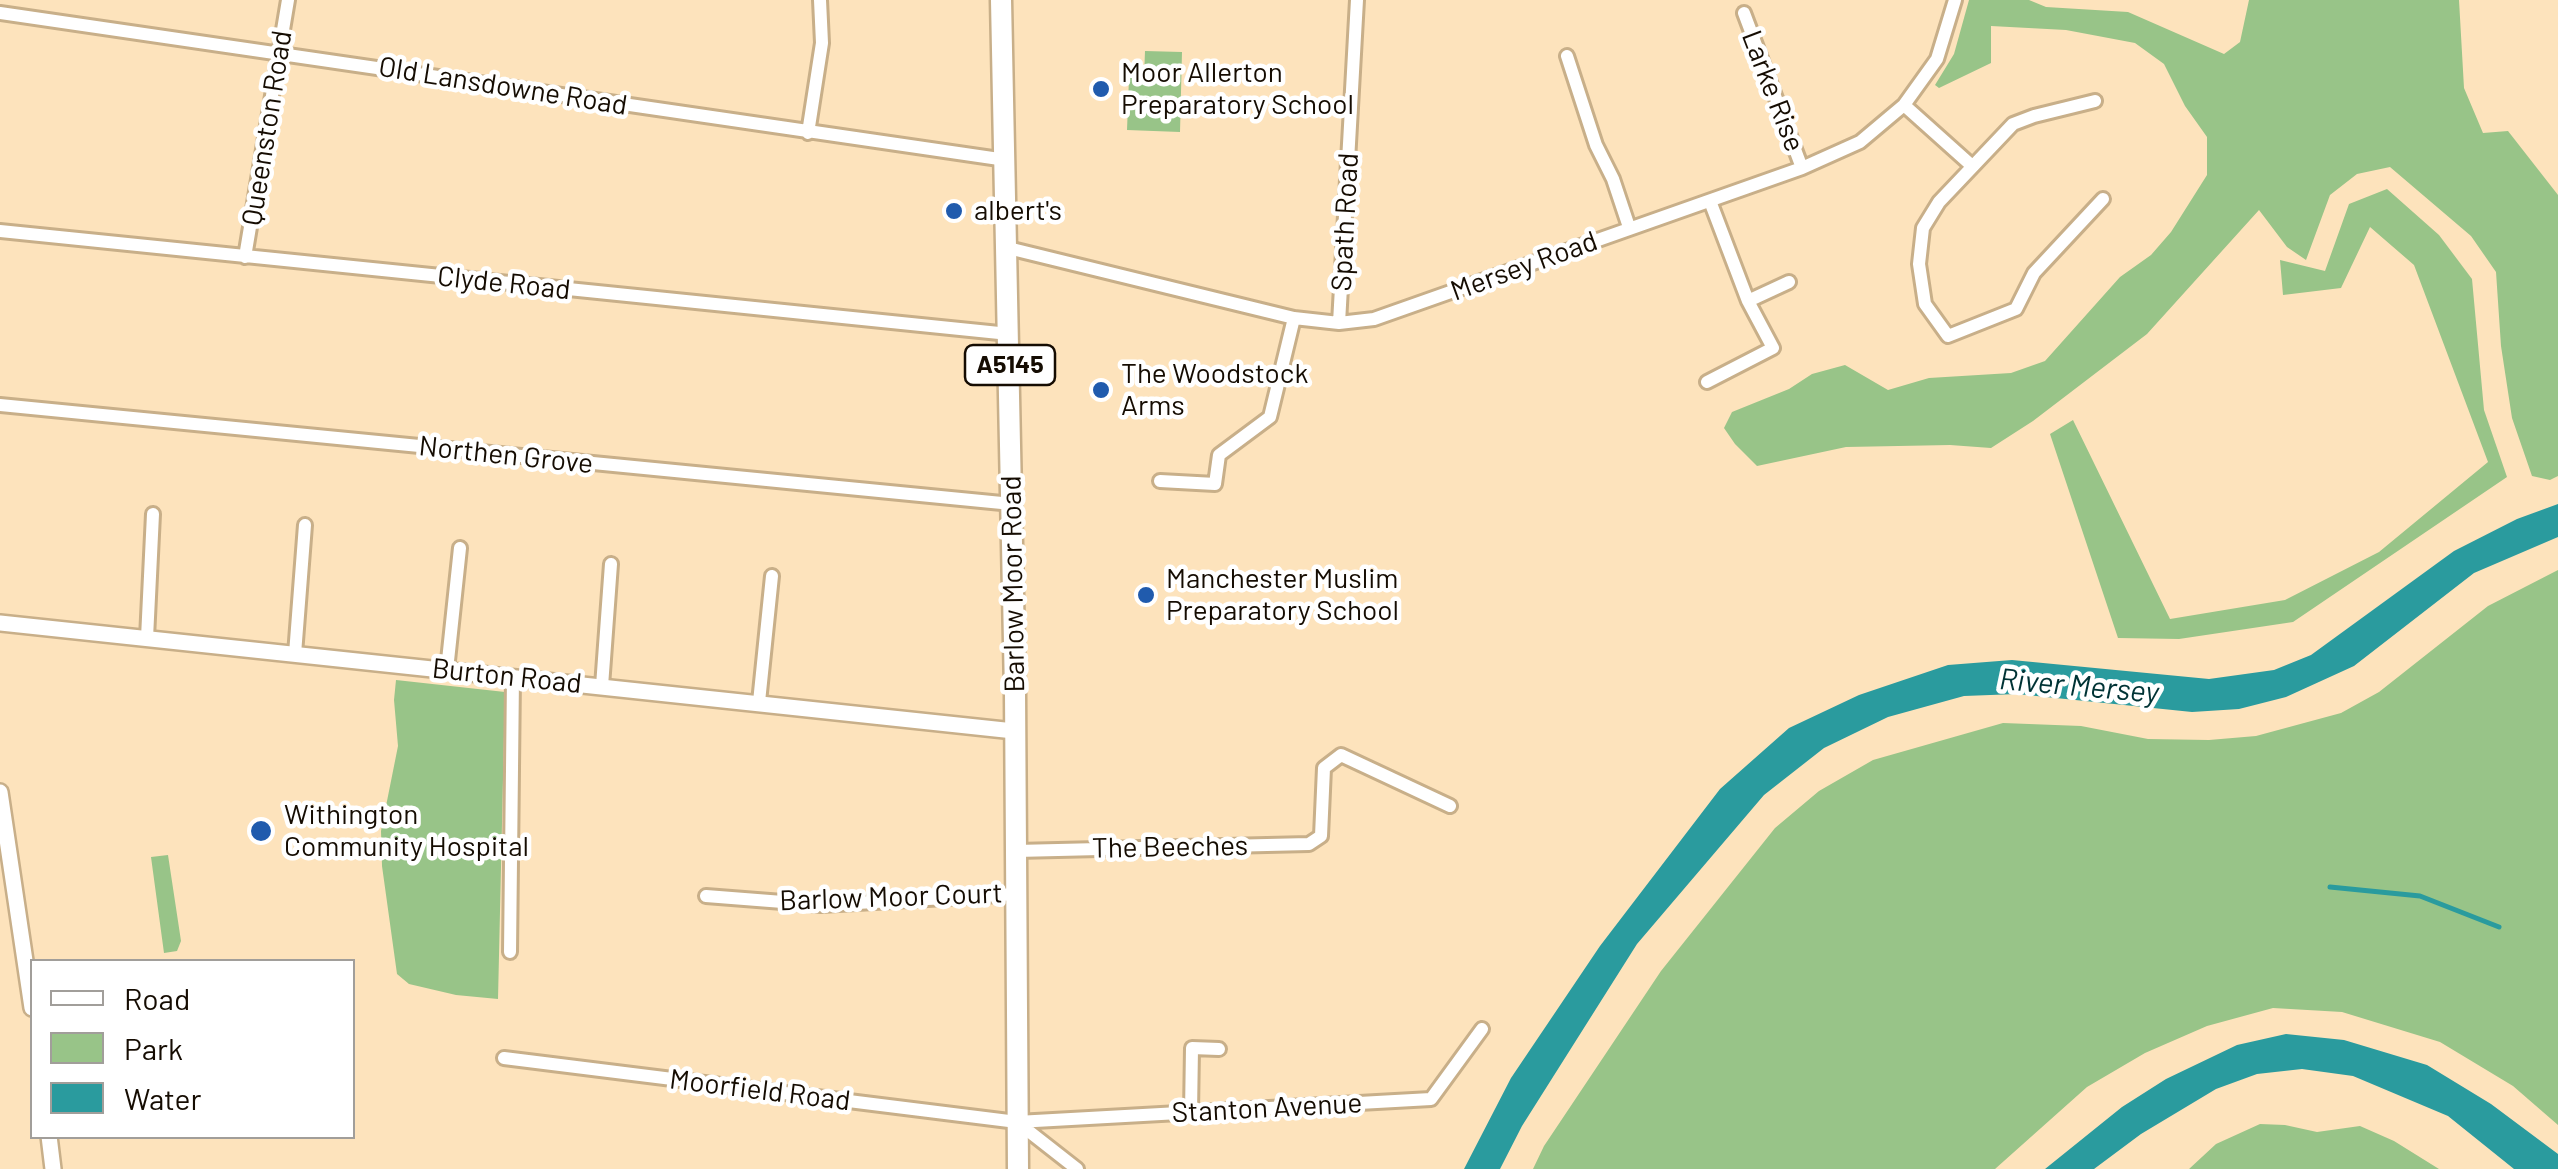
<!DOCTYPE html>
<style>
body{margin:0}
#map{position:relative;width:2558px;height:1169px;overflow:hidden;background:#fde3bc;font-family:Barlow,sans-serif}
canvas{display:block}
.legend{position:absolute;left:30px;top:959px;width:325px;height:180px;box-sizing:border-box;background:#fff;border:2px solid #a19e9a;margin:0;padding:12px 18px;list-style:none;font-size:30px;color:#150c02}
.legend li{display:flex;align-items:center;gap:20px;height:50px}
.legend b{width:50px;border:2px solid #a19e9a}
</style>
<div id="map">
<canvas width="2558" height="1169"></canvas>
<ul class="legend">
<li><b style="height:12px;background:#fff"></b>Road</li>
<li><b style="height:28px;background:#98c488"></b>Park</li>
<li><b style="height:28px;background:#2a9b9e"></b>Water</li>
</ul>
</div>
<script>
const context = document.querySelector('canvas').getContext('2d');
context.lineJoin = 'round';
function paint(path, color) { context.fillStyle = color; context.fill(path, 'evenodd'); }
const poly = rows => new Path2D(rows.map(r => 'M' + r).join(''));
function stroke(path, color, width, dash) { context.strokeStyle = color; context.lineWidth = width; context.lineCap = dash ? 'butt' : 'round'; context.setLineDash(dash || []); context.stroke(path); }
function write(font, color, halo, rows, align = 'center') {
  context.font = font + ' Barlow,sans-serif'; context.lineWidth = 9; context.setLineDash([]); context.textBaseline = 'middle'; context.strokeStyle = halo; context.fillStyle = color; for (const [text, x, y, turn = 0] of rows) {
    context.save(); context.translate(x, y); context.rotate((+turn || 0) * Math.PI / 180); context.textAlign = isNaN(turn) ? turn : align; if (halo) context.strokeText(text, 0, 0); context.fillText(text, 0, 0); context.restore();
  }
}
paint(poly([
 [1969,0,2029,0,2046,7,2128,12,2224,54,2240,42,2249,0,2459,0,2464,88,2483,133,2508,131,2558,195,2558,476,2550,480,2532,476,2512,418,2501,346,2496,272,2471,236,2390,167,2357,174,2330,195,2306,260,2287,247,2259,210,2147,334,2033,421,1991,448,1950,445,1846,447,1757,466,1735,444,1724,428,1732,412,1789,389,1812,374,1845,365,1888,390,1929,378,2011,373,2045,361,2120,277,2151,255,2171,232,2207,175,2207,137,2185,106,2164,64,2135,43,2066,30,1991,26,1991,63,1939,88,1935,85,1954,54],
 [1145,51,1182,52,1180,132,1127,130,1129,78,1144,78],
 [2387,189,2439,235,2472,279,2484,410,2507,477,2293,622,2179,639,2118,638,2050,434,2073,420,2170,619,2285,600,2379,552,2488,462,2414,265,2370,227,2341,288,2283,295,2280,260,2325,271,2349,204],
 [2558,570,2558,1125,2513,1086,2440,1042,2342,1012,2273,1008,2207,1026,2145,1053,2087,1087,1995,1169,1533,1169,1544,1146,1661,971,1775,828,1819,791,1873,760,2003,723,2081,726,2148,739,2209,740,2256,736,2341,713,2379,692,2488,606],
 [396,680,505,692,498,999,456,995,409,984,397,974,382,866,381,831,398,746,394,700],
 [168,855,181,941,177,951,164,953,151,857],
 [2260,1124,2285,1125,2317,1132,2360,1126,2394,1141,2439,1169,2189,1169,2216,1144]
]), '#98c488');
paint(poly([
 [2558,504,2558,537,2474,573,2354,666,2286,697,2239,709,2192,712,2017,694,1964,696,1888,717,1824,748,1764,795,1637,944,1522,1126,1500,1169,1464,1169,1511,1078,1600,946,1720,789,1789,728,1859,695,1948,665,2012,660,2209,679,2274,670,2311,655,2454,551,2517,519],
 [2286,1034,2344,1040,2427,1065,2491,1104,2558,1154,2558,1169,2514,1169,2448,1116,2353,1076,2302,1069,2257,1074,2216,1089,2141,1134,2094,1169,2045,1169,2122,1107,2166,1079,2237,1045]
]), '#2a9b9e');
stroke(poly([
 [2330,887,2420,896,2499,927]
]), '#2a9b9e', 5);
const minor = poly([
 [0,13,1006,160],
 [1744,13,1802,168],
 [1567,56,1596,145,1613,179,1629,227],
 [2095,101,2034,116,2013,124,1939,202,1923,228,1919,264,1925,304,1948,336,2016,309,2034,273,2103,199],
 [1904,105,1971,165],
 [808,133,822,43,820,0],
 [0,231,1009,334],
 [1008,248,1294,318,1339,323,1374,319,1802,168,1860,142,1904,105,1937,59,1955,0],
 [245,257,288,0],
 [1748,301,1789,282],
 [1339,323,1357,0],
 [1707,382,1773,348,1748,301,1710,201],
 [0,405,1012,504],
 [1160,481,1215,484,1219,455,1270,417,1294,318],
 [147,638,153,514],
 [295,654,305,525],
 [447,670,460,548],
 [602,686,611,564],
 [759,702,772,576],
 [1016,851,1309,844,1321,836,1324,768,1341,755,1450,806],
 [706,896,821,905,1017,894],
 [510,952,513,677],
 [504,1058,1017,1122,1431,1099,1482,1029],
 [1191,1113,1192,1048,1219,1049],
 [1017,1122,1077,1169]
]);
const tertiary = poly([
 [0,623,1014,731],
 [0,792,32,1008],
 [49,1136,53,1169]
]);
const primary = poly([
 [1001,0,1015,692,1018,1169]
]);
stroke(minor, '#c8af89', 18);
stroke(tertiary, '#c8af89', 20);
stroke(primary, '#c8af89', 25);
stroke(minor, '#fff', 12);
stroke(tertiary, '#fff', 15);
stroke(primary, '#fff', 20);
for (const [x, y, r, color] of [
 [1101,89,10,"#205bad"],
 [954,211,10,"#205bad"],
 [1101,390,10,"#205bad"],
 [1146,595,10,"#205bad"],
 [261,831,12,"#205bad"]
]) { const dot = new Path2D(); dot.arc(x, y, r, 0, 2 * Math.PI); context.fillStyle = color; context.fill(dot); stroke(dot, '#fff', 4); }
for (const [x, y, w] of [
 [1010,365,90]
]) { const box = new Path2D(); box.roundRect(x - w / 2, y - 20, w, 40, 8); context.fillStyle = '#fff'; context.fill(box); stroke(box, '#150c02', 2.5); }
write('bold 25px', '#150c02', null, [
 ["A5145",1010,365]
]);
write('28px', '#150c02', '#fff', [
 ["Moor Allerton",1121,73],
 ["Preparatory School",1121,105],
 ["albert's",974,211],
 ["The Woodstock",1121,374],
 ["Arms",1121,406],
 ["Manchester Muslim",1166,579],
 ["Preparatory School",1166,611],
 ["Withington",284,815],
 ["Community Hospital",284,847]
], 'left');
write('28px', '#150c02', '#fff', [
 ["Old Lansdowne Road",503,86,9],
 ["Larke Rise",1773,91,69],
 ["Queenston Road",267,128,-81],
 ["Spath Road",1345,222,-87],
 ["Mersey Road",1524,266,-20],
 ["Clyde Road",504,283,6],
 ["Northen Grove",506,455,6],
 ["Barlow Moor Road",1013,584,-91],
 ["Burton Road",507,676,6],
 ["The Beeches",1170,847,-1],
 ["Barlow Moor Court",891,897,-2],
 ["Moorfield Road",760,1090,7],
 ["Stanton Avenue",1267,1108,-3]
]);
write('italic 30px', '#003335', '#fff', [
 ["River Mersey",2079,686,5]
]);
</script>
